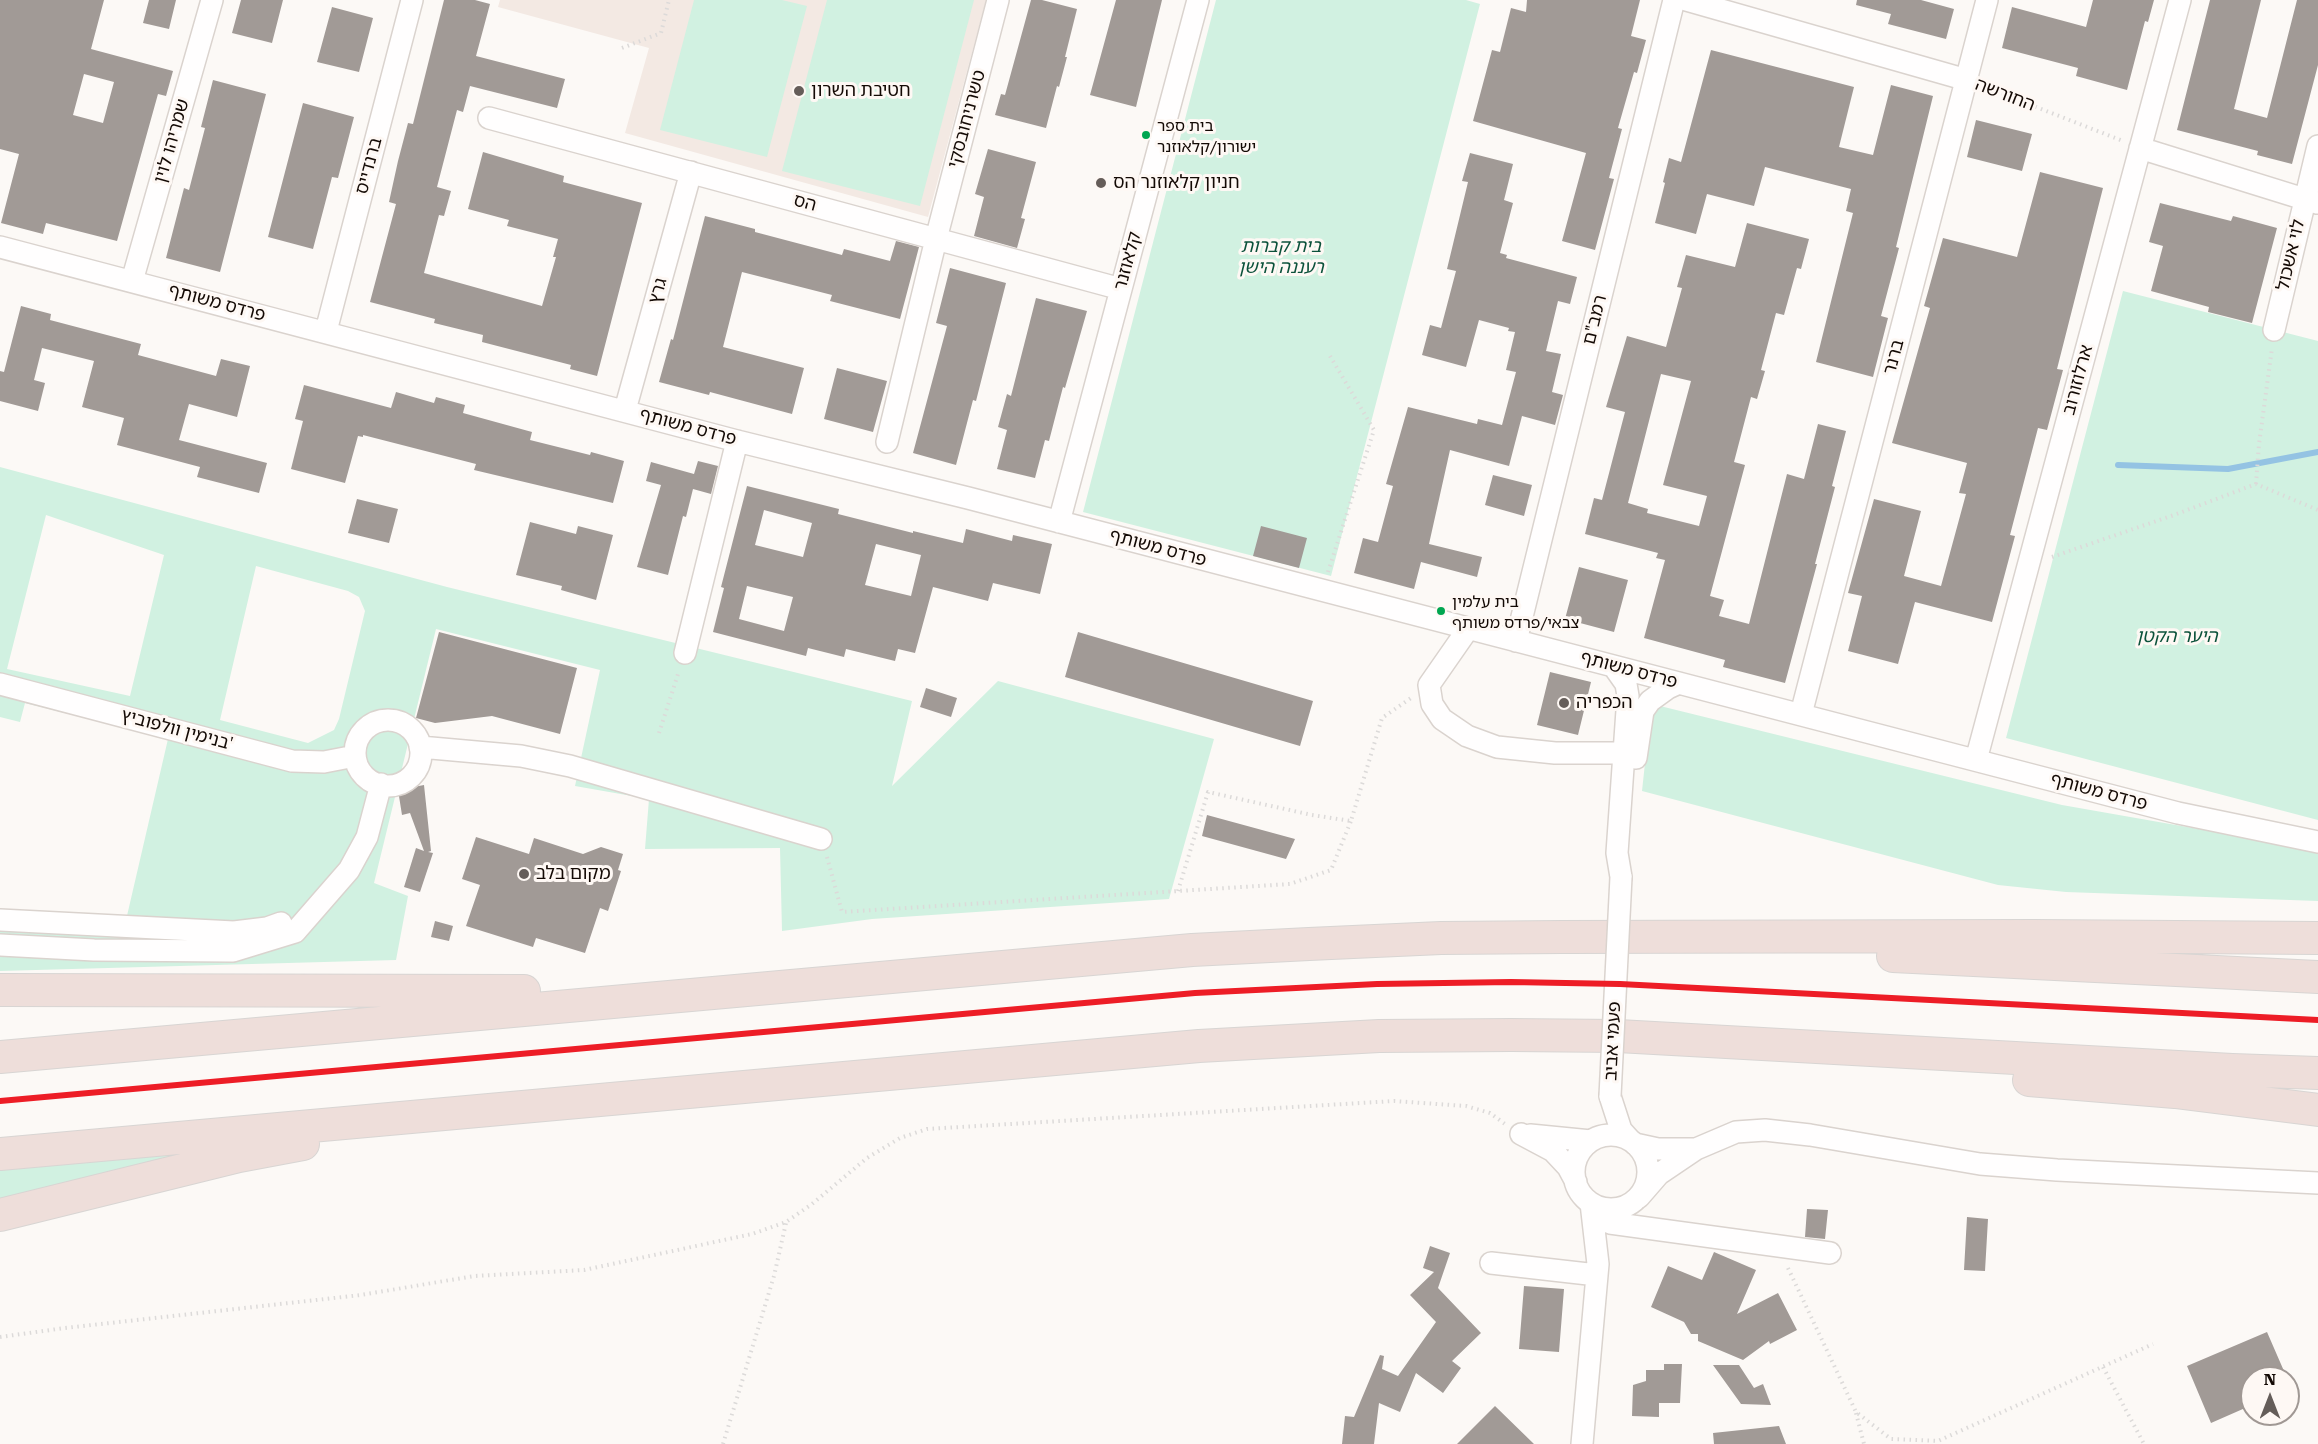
<!DOCTYPE html>
<meta charset="utf-8">
<style>
body{margin:0}
#map{position:relative;width:2318px;height:1444px;overflow:hidden;background:#fcf9f6;font-family:"Roboto Serif",serif}
canvas{display:block}
.north{position:absolute;left:2240px;top:1366px;width:60px;height:60px;box-sizing:border-box;background:#fef8f4;border:2px solid #a09894;border-radius:50%;rotate:0deg;font-size:16px;font-weight:700;line-height:24px;text-align:center;color:#130904}
.north::after{content:'';display:block;margin:auto;width:21px;height:27px;background:#655d59;clip-path:polygon(50% 0,100% 100%,50% 72%,0 100%)}
</style>
<div id="map">
<canvas width="2318" height="1444"></canvas>
<div class="north">N</div>
</div>
<script>
const context = document.querySelector('canvas').getContext('2d');
context.lineJoin = 'round';
function paint(path, color) { context.fillStyle = color; context.fill(path, 'evenodd'); }
const poly = rows => new Path2D(rows.map(r => 'M' + r).join(''));
function stroke(path, color, width, dash) { context.strokeStyle = color; context.lineWidth = width; context.lineCap = dash ? 'butt' : 'round'; context.setLineDash(dash || []); context.stroke(path); }
function write(font, color, halo, rows, align = 'center') {
  context.font = font + ' "Roboto Serif","Noto Sans Hebrew",serif'; context.lineWidth = 6; context.setLineDash([]); context.textBaseline = 'middle'; context.strokeStyle = halo; context.fillStyle = color; for (const [text, x, y, turn = 0] of rows) {
    context.save(); context.translate(x, y); context.rotate((+turn || 0) * Math.PI / 180); context.textAlign = isNaN(turn) ? turn : align; if (halo) context.strokeText(text, 0, 0); context.fillText(text, 0, 0); context.restore();
  }
}
paint(poly([
 [500,0,986,0,928,217,625,133,649,48,498,7]
]), '#f3e9e3');
paint(poly([
 [694,0,782,0,807,6,767,157,660,130],
 [827,0,974,0,920,206,782,171],
 [1216,0,1466,0,1480,4,1331,576,1083,512],
 [2123,291,2318,341,2318,820,2006,738],
 [0,467,447,587,912,701,892,786,998,681,1214,739,1169,899,872,919,782,931,780,848,645,849,649,799,575,786,600,670,436,629,374,883,408,896,396,960,0,971,0,924,123,933,168,739,25,703,20,722,0,717],
 [46,515,164,555,130,696,7,669],
 [256,566,348,591,359,597,365,611,339,719,334,730,308,743,220,720],
 [1660,706,2062,805,2318,850,2318,901,2066,892,1998,885,1642,791,1649,726,1653,711],
 [236,1144,0,1202,0,1167]
]), '#d1f1e1');
stroke(poly([
 [2118,465,2228,469,2318,452]
]), '#94c3e3', 6);
paint(poly([
 [0,0,104,0,91,49,173,71,166,96,158,94,117,241,46,223,43,234,1,223,19,154,0,149],
 [84,74,114,82,103,123,73,115],
 [149,0,176,0,169,29,143,23],
 [241,0,283,0,272,43,232,33],
 [444,0,475,0,490,4,476,56,565,79,557,108,470,86,463,112,457,110,437,187,451,191,444,216,439,215,424,273,542,306,556,257,553,257,558,239,507,226,509,220,468,209,483,152,564,176,563,182,642,203,597,376,570,369,571,365,482,342,483,335,434,323,435,319,370,302,396,204,389,202,398,161,408,123,413,124],
 [1031,0,1042,0,1077,9,1065,57,1067,57,1059,87,1057,86,1046,128,995,115,1001,94,1005,95],
 [1116,0,1162,0,1136,107,1090,95],
 [1527,0,1640,0,1631,36,1646,40,1637,73,1634,72,1618,128,1622,129,1609,178,1614,179,1595,250,1562,241,1586,153,1473,121,1492,50,1500,52,1511,8,1526,12],
 [1857,0,1921,0,1954,9,1946,39,1888,24,1891,14,1856,5],
 [2093,0,2154,0,2148,22,2145,21,2127,90,2076,76,2078,68,2002,48,2012,7,2086,27],
 [2210,0,2261,0,2234,109,2267,118,2297,0,2318,0,2318,65,2292,164,2257,155,2258,151,2177,130],
 [332,7,373,18,359,72,317,62],
 [1711,50,1854,87,1839,147,1873,155,1891,85,1933,96,1896,247,1899,248,1881,316,1888,318,1873,377,1816,362,1853,213,1846,211,1851,189,1765,167,1754,206,1707,194,1696,234,1655,223,1665,183,1663,182,1669,158,1681,162],
 [213,80,266,94,220,272,166,258,184,188,189,190,205,128,201,127],
 [303,103,354,117,338,178,332,177,313,249,268,237],
 [1976,120,2032,134,2022,171,1967,157],
 [988,149,1036,162,1021,218,1025,219,1017,248,974,236,984,197,975,194],
 [1470,153,1513,164,1504,200,1513,203,1500,253,1507,255,1506,258,1577,277,1570,304,1558,301,1546,351,1561,354,1552,392,1563,395,1555,425,1522,416,1509,466,1450,450,1429,544,1482,557,1477,577,1421,562,1414,589,1354,573,1363,538,1378,542,1393,486,1386,484,1408,407,1477,424,1478,419,1502,425,1516,372,1506,370,1515,332,1508,331,1509,328,1479,320,1466,367,1422,355,1430,325,1441,328,1456,271,1447,269,1468,182,1462,181],
 [2040,172,2103,188,2057,369,2063,370,2047,430,2038,428,2010,535,2015,536,1992,622,1915,602,1898,664,1848,651,1862,596,1848,593,1874,499,1921,511,1904,576,1941,586,1966,494,1959,493,1967,463,1892,443,1930,308,1924,306,1943,238,2017,257],
 [2160,203,2231,221,2233,216,2277,228,2252,323,2208,312,2209,307,2151,291,2163,246,2149,242],
 [705,216,755,229,755,232,842,255,844,249,890,261,896,241,919,247,900,319,830,301,832,295,742,272,723,347,804,368,792,414,710,392,709,395,659,382,671,339,673,340],
 [1747,223,1809,239,1801,269,1797,268,1784,315,1776,313,1761,370,1765,371,1757,399,1751,397,1734,462,1745,465,1710,596,1724,600,1719,616,1749,624,1787,474,1804,479,1818,424,1846,431,1832,486,1835,487,1815,564,1817,564,1785,683,1723,667,1725,660,1644,638,1665,560,1656,558,1658,553,1585,534,1594,498,1602,500,1625,412,1606,407,1627,336,1666,347,1682,288,1677,287,1686,255,1735,267],
 [1661,374,1691,381,1663,485,1707,496,1699,526,1647,513,1648,509,1628,503],
 [950,268,1006,283,976,401,973,400,956,465,913,453,947,326,936,323],
 [1036,298,1087,311,1065,388,1063,387,1049,441,1045,440,1035,478,997,469,1007,430,998,427,1007,394,1011,396],
 [21,306,51,314,50,320,141,344,138,355,216,376,221,359,250,366,237,417,189,404,179,440,267,463,259,493,197,477,200,467,117,445,124,418,82,407,94,361,42,348,34,380,45,383,38,411,0,401,0,371,4,372],
 [837,368,887,381,873,432,824,419],
 [304,385,391,408,396,392,434,403,436,397,465,405,463,413,532,432,530,440,590,455,591,452,624,461,613,503,474,470,476,464,363,435,363,437,358,436,345,483,291,469,303,421,295,419],
 [698,461,718,466,711,494,693,489,686,517,683,516,668,575,637,567,661,485,646,481,651,462,694,474],
 [1493,475,1532,485,1524,516,1485,505],
 [747,486,839,509,838,514,913,533,913,531,963,543,966,529,1012,541,1013,535,1052,544,1040,594,993,583,988,601,933,587,915,653,898,649,895,661,846,649,844,657,808,648,806,656,713,632,724,588,721,587],
 [764,510,812,523,803,557,755,545],
 [876,544,921,555,911,596,865,585],
 [747,586,793,597,784,631,739,619],
 [357,499,398,509,389,543,348,533],
 [530,522,576,534,578,526,613,535,596,600,561,590,562,586,516,575],
 [1261,526,1307,538,1299,568,1253,556],
 [1579,567,1628,580,1614,632,1565,619],
 [439,632,577,668,560,734,492,716,435,723,416,718],
 [1078,632,1313,701,1300,746,1065,677],
 [1550,672,1591,682,1578,735,1537,725],
 [926,688,957,698,951,717,920,707],
 [424,785,431,851,428,852,433,853,420,892,404,887,416,848,424,851,410,813,402,815,398,790],
 [1207,815,1295,839,1286,859,1202,836],
 [476,837,529,854,534,838,583,854,601,847,623,854,618,870,621,871,608,911,600,908,585,953,536,938,533,947,466,926,480,885,462,879],
 [435,921,453,926,449,941,431,937],
 [1807,1209,1828,1210,1825,1239,1805,1237],
 [1967,1217,1988,1219,1985,1271,1964,1270],
 [1430,1246,1450,1253,1438,1288,1481,1333,1452,1361,1461,1368,1443,1393,1416,1373,1400,1412,1379,1403,1374,1444,1342,1444,1345,1416,1354,1417,1380,1355,1384,1356,1382,1369,1398,1376,1436,1322,1410,1295,1434,1272,1423,1268],
 [1714,1252,1756,1270,1737,1314,1778,1293,1797,1330,1770,1344,1769,1341,1743,1360,1698,1341,1698,1334,1691,1334,1684,1322,1651,1307,1668,1266,1702,1280],
 [1524,1286,1564,1289,1559,1352,1519,1349],
 [2267,1332,2287,1378,2252,1378,2252,1405,2211,1423,2187,1366],
 [1664,1364,1682,1364,1680,1403,1659,1403,1659,1417,1632,1416,1633,1385,1646,1381,1646,1370,1664,1370],
 [1713,1365,1739,1365,1754,1388,1763,1384,1771,1405,1741,1404],
 [1495,1406,1534,1444,1457,1444],
 [1779,1426,1786,1444,1714,1444,1713,1433]
]), '#a19a96');
const minor = poly([
 [1686,0,1967,80],
 [489,118,1121,289],
 [2140,148,2317,203],
 [0,247,737,441,968,498,2178,813,2318,842],
 [132,281,212,0],
 [2274,330,2318,146],
 [326,331,412,0],
 [625,410,691,172],
 [887,442,936,239,998,0],
 [1059,522,1198,0],
 [1468,629,1429,685,1432,704,1442,719,1467,736,1497,747,1555,753,1624,753],
 [1516,641,1674,0],
 [685,653,737,441],
 [1614,667,1626,684,1628,696,1617,853,1621,877],
 [0,684,292,761,324,762,355,756],
 [1801,714,1987,0],
 '355 753a33 33 0 1 1 66 0a33 33 0 1 1-66 0Z',
 [420,747,521,756,570,766,821,839],
 [1636,758,1643,711,1650,701,1668,688,1679,683],
 [1976,760,2180,0],
 [0,920,234,932,267,928,281,923],
 [0,945,94,950,233,951,295,932,349,870,367,837,381,784],
 [1610,1096,1621,1130,1631,1141],
 [1521,1134,1553,1151,1568,1167,1576,1182],
 [1530,1135,1591,1141],
 '1574 1172a37 37 0 1 1 74 0a37 37 0 1 1-74 0Z',
 [1635,1144,1658,1149,1696,1149],
 [1639,1197,1659,1174,1696,1149,1736,1132,1765,1130,1810,1135,1980,1164,2057,1170,2318,1183],
 [1610,1223,1830,1253],
 [1491,1263,1597,1275],
 [1582,1444,1598,1264,1591,1203]
]);
const highway = poly([
 [1893,956,2318,977],
 [0,990,524,991],
 [0,1057,1192,950,1309,944,1441,938,1562,937,2034,936,2318,938],
 [2029,1080,2175,1092,2318,1110],
 [0,1154,1199,1046,1379,1036,1511,1035,1618,1036,2232,1070,2318,1073],
 [0,1215,239,1156,303,1144]
]);
stroke(minor, '#dad3ce', 24);
stroke(highway, '#d8d5d3', 34);
stroke(poly([
 [622,48,661,33,669,0],
 [1985,87,2123,141],
 [2256,484,2259,444,2272,348],
 [2052,557,2174,515,2256,484,2318,510],
 [1328,572,1374,430,1330,356],
 [659,733,679,671],
 [827,857,842,912,1290,884,1331,870,1351,821],
 [1178,891,1208,792,1312,815,1351,821,1382,718,1411,698],
 [1788,1268,1856,1412,1891,1439,1938,1441,2153,1344],
 [0,1337,65,1328,361,1295,474,1276,584,1270,752,1234,786,1222,812,1204,867,1158,900,1138,927,1129,1394,1101,1466,1106,1490,1113,1505,1124],
 [2103,1367,2144,1444],
 [1856,1413,1864,1444],
 [723,1444,774,1276,786,1223]
]), '#dcdad9', 4, [1.5, 4.5]);
stroke(minor, '#fffefe', 21);
stroke(highway, '#eededa', 32);
const minorBridge = poly([
 [1610,1096,1621,877]
]);
stroke(minorBridge, '#dad3ce', 24, []);
stroke(minorBridge, '#fffefe', 21);
stroke(poly([
 [0,1101,1195,993,1377,984,1511,982,1620,984,2318,1020]
]), '#ed1d26', 6);
for (const [x, y, r, color] of [
 [799,91,6,"#655d59"],
 [1146,135,5,"#00a651"],
 [1101,183,6,"#655d59"],
 [1441,611,5,"#00a651"],
 [1564,703,6,"#655d59"],
 [524,874,6,"#655d59"]
]) { const dot = new Path2D(); dot.arc(x, y, r, 0, 2 * Math.PI); context.fillStyle = color; context.fill(dot); stroke(dot, '#fef8f4', 2); }
write('16px', '#130904', '#fef8f4', [
 ["בית ספר",1157,126],
 ["ישורון/קלאוזנר",1157,147],
 ["בית עלמין",1452,602],
 ["צבאי/פרדס משותף",1452,623]
], 'left');
write('18px', '#130904', '#fef8f4', [
 ["חטיבת השרון",811,91],
 ["חניון קלאוזנר הס",1113,183],
 ["הכפריה",1576,703],
 ["מקום בלב",536,874]
], 'left');
write('18px', '#130904', '#fef8f4', [
 ["החורשה",2005,95,21],
 ["טשרניחובסקי",967,119,-75],
 ["שמריהו לוין",172,141,-74],
 ["ברנדייס",369,166,-75],
 ["הס",805,203,15],
 ["לוי אשכול",2291,255,-77],
 ["קלאוזנר",1128,261,-75],
 ["גרץ",658,291,-74],
 ["פרדס משותף",217,303,15],
 ["רמב\"ם",1595,320,-76],
 ["ברנר",1894,357,-75],
 ["ארלוזורוב",2078,380,-75],
 ["פרדס משותף",688,427,15],
 ["פרדס משותף",1158,548,15],
 ["פרדס משותף",1629,670,15],
 ["בנימין וולפוביץ'",177,730,15],
 ["פרדס משותף",2099,792,15],
 ["פעמי אביב",1613,1041,-87]
]);
write('italic 18px', '#0c523b', '#fef8f4', [
 ["בית קברות",1281,247],
 ["רעננה הישן",1281,268],
 ["היער הקטן",2177,637]
]);
</script>
